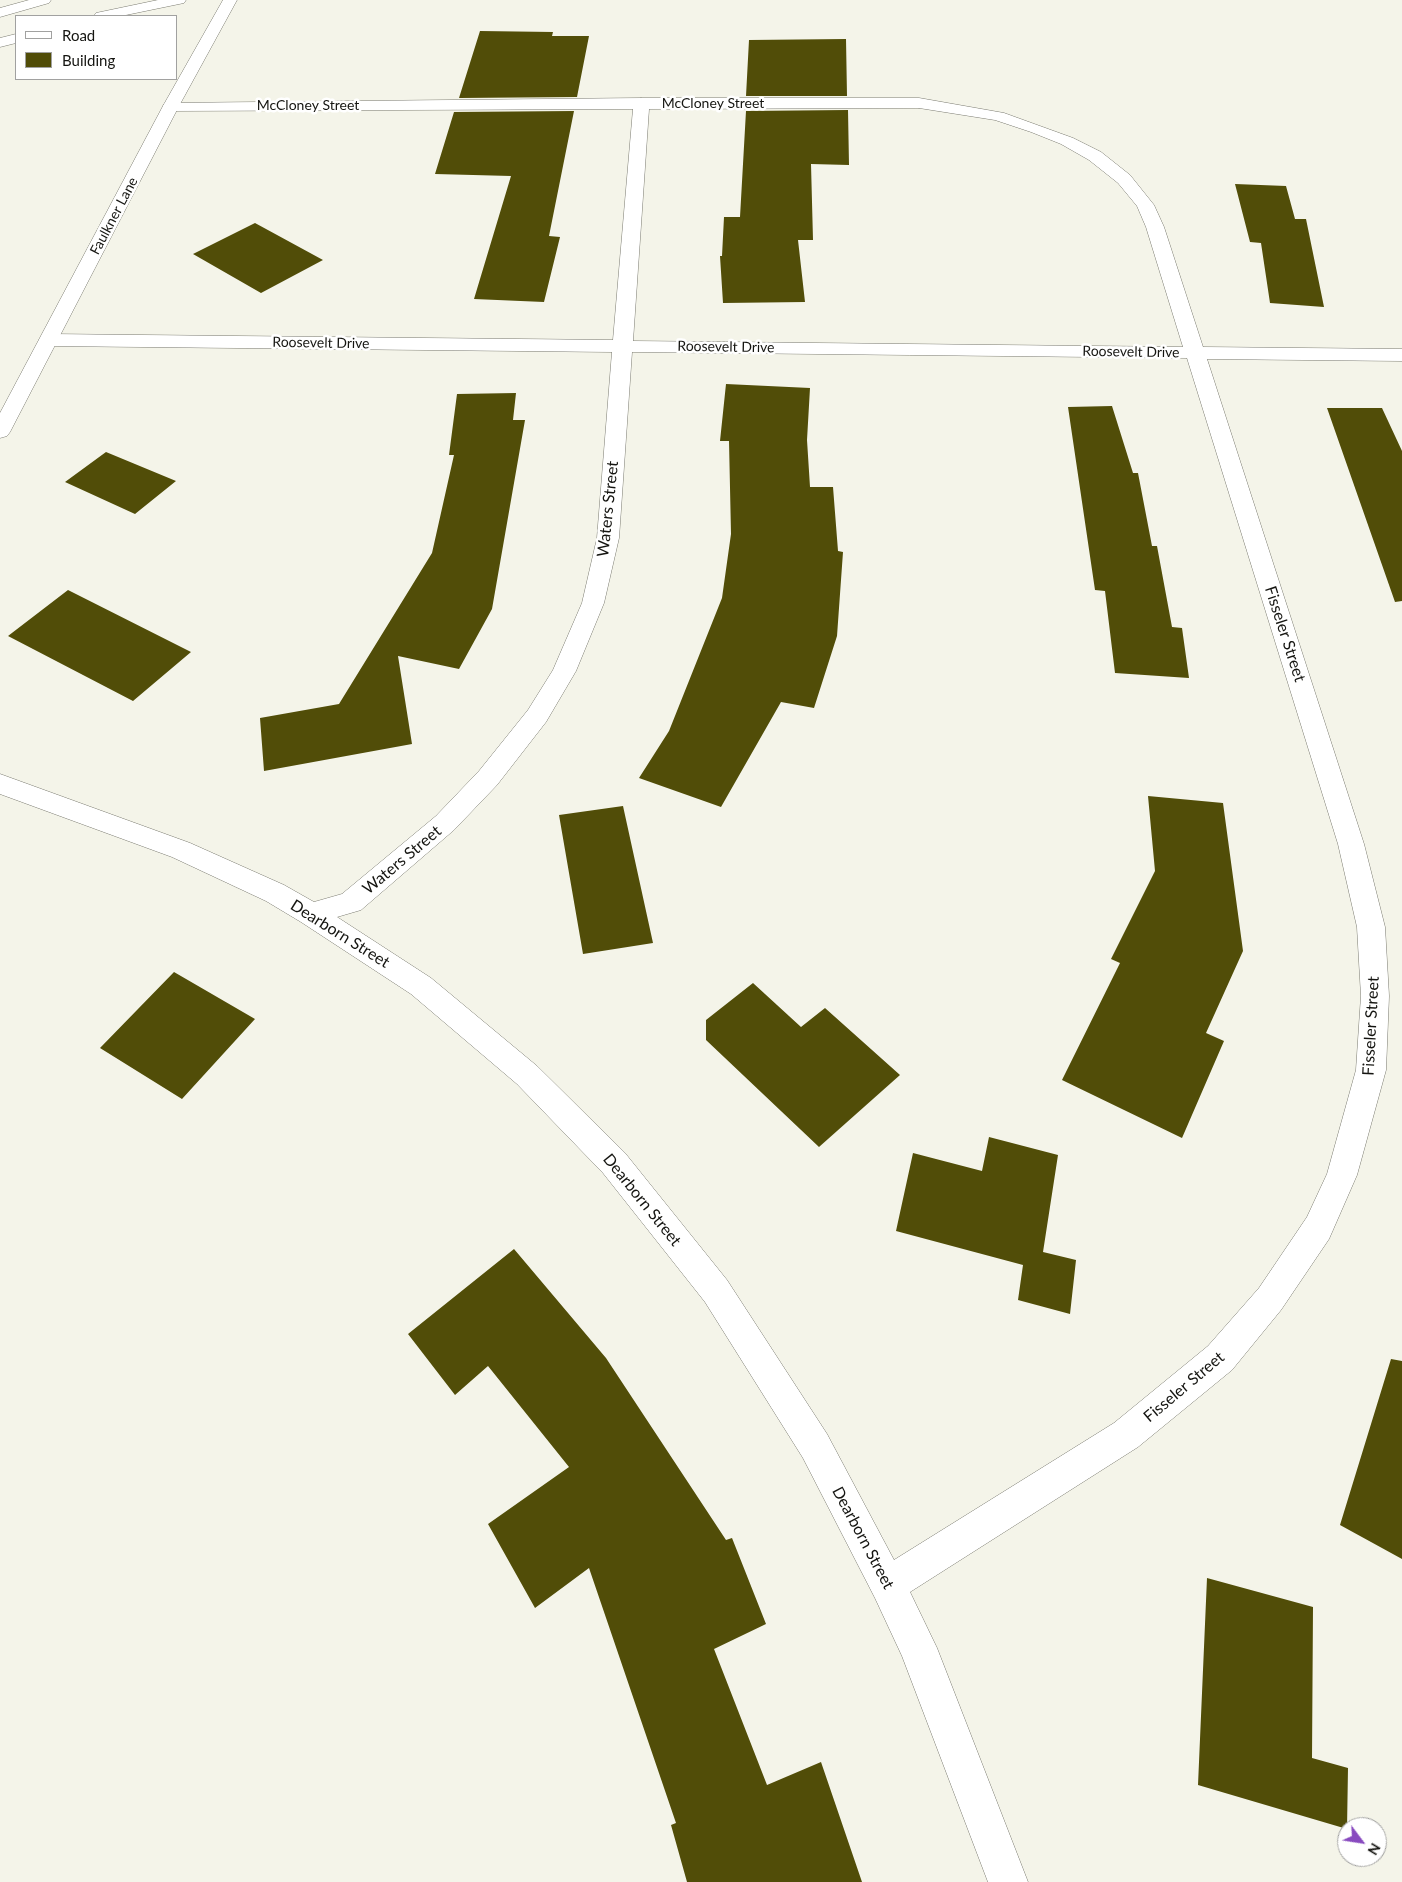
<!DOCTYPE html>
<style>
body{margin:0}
#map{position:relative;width:1402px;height:1882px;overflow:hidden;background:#f4f4e9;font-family:Lato,sans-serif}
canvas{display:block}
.legend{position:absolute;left:15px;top:15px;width:162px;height:65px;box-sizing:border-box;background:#fff;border:1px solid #a1a1a0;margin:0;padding:6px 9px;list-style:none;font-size:15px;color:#151511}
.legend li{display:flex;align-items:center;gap:10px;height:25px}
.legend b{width:25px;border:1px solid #a1a1a0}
.north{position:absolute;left:1337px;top:1817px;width:50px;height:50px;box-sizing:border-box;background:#fff;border:1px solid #a1a1a0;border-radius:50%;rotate:121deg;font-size:14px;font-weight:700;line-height:20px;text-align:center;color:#151511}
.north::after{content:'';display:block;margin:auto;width:18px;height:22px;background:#884abf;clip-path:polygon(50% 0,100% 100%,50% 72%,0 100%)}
</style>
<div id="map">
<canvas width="1402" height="1882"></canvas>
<ul class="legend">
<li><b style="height:6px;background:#fff"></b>Road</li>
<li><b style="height:14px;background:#514d08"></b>Building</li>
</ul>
<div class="north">N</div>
</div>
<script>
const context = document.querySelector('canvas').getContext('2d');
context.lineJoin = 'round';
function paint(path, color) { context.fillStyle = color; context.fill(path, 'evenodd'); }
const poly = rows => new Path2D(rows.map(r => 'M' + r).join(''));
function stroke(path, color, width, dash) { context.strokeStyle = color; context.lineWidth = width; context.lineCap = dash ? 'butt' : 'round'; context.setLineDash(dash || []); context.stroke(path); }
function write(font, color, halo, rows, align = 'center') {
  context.font = font + ' Lato,sans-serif'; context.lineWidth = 5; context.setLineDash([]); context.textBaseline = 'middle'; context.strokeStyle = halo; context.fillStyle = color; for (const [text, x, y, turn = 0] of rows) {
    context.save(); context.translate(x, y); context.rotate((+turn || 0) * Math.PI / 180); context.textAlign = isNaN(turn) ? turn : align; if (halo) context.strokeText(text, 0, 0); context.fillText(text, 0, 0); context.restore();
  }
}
paint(poly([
 [480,31,553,32,552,36,589,36,577,97,459,98],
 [846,39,847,96,746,96,749,40],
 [848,110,849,165,811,164,813,240,798,240,805,302,723,303,720,256,722,256,724,217,740,217,746,111],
 [574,111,549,236,560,237,544,302,474,299,511,176,435,174,454,112],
 [1235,184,1286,186,1295,219,1306,219,1324,307,1270,303,1261,243,1250,242],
 [255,223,323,260,261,293,193,254],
 [726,384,810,388,807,440,810,487,833,487,838,551,843,552,837,636,814,708,781,702,721,807,639,778,669,731,722,598,731,534,729,441,720,441],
 [516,393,513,420,525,420,492,609,459,669,398,656,412,744,264,771,260,718,339,704,432,553,454,455,449,455,457,394],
 [1112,406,1133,473,1138,473,1152,546,1157,546,1172,627,1182,628,1189,678,1115,673,1105,591,1095,590,1068,407],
 [1327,408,1382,408,1402,451,1402,601,1395,602],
 [106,452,176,481,135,514,65,482],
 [68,590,191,652,133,701,8,636],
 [1148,796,1223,803,1243,951,1206,1033,1224,1041,1182,1138,1062,1080,1120,963,1111,959,1155,871],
 [623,806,653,943,583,954,559,815],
 [174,972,255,1019,182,1099,100,1048],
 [753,983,801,1027,825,1008,900,1075,819,1147,706,1040,706,1020],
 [989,1137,1058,1155,1043,1252,1076,1260,1070,1314,1018,1300,1023,1265,896,1231,913,1153,982,1171],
 [514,1249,606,1358,726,1540,732,1538,766,1624,714,1649,767,1785,821,1762,862,1882,687,1882,671,1825,676,1823,589,1568,535,1608,488,1524,569,1467,488,1366,455,1395,408,1334],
 [1391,1359,1402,1361,1402,1559,1340,1525],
 [1207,1578,1313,1607,1312,1758,1348,1768,1347,1829,1198,1785]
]), '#514d08');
const minor = poly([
 [641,98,919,98,1004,113,1073,138,1101,152,1130,175,1154,205,1164,227,1203,347,1402,349,1402,361,1207,359,1364,844,1385,927,1389,996,1386,1070,1357,1175,1329,1239,1281,1310,1232,1370,1138,1447,910,1592,937,1648,1028,1882,988,1882,902,1656,875,1598,803,1458,705,1302,603,1173,517,1084,411,994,301,922,266,901,172,857,0,794,0,774,190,843,284,885,314,902,342,894,436,816,479,771,528,710,553,670,582,603,597,538,612,352,49,346,42,344,39,340,42,336,49,334,613,340,633,109,171,111,165,109,163,106,165,103,641,98],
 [919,108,995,120,1031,132,1061,144,1089,160,1118,183,1137,206,1146,227,1183,347,633,341,649,109,919,108],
 [632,352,1187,358,1338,844,1357,927,1361,996,1356,1070,1327,1174,1307,1217,1259,1288,1208,1346,1114,1423,894,1560,827,1434,727,1280,625,1153,537,1066,431,978,337,917,361,910,454,830,497,785,546,722,576,671,604,603,619,538,632,352]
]);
const tertiary = poly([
 [223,0,237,0,179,106,10,432,7,436,0,438,0,413,163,106,223,0]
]);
const secondary = poly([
 [29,0,51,0,49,3,0,17,0,8,29,0],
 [158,0,186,0,184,3,121,16,94,16,96,13,158,0],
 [16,34,16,43,0,47,0,38,16,34]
]);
stroke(minor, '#7b7b71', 1);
stroke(tertiary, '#7b7b71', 1);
stroke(secondary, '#7b7b71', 1);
paint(minor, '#fff');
paint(tertiary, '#fff');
paint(secondary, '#fff');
write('14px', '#151511', '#fff', [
 ["McCloney Street",713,103],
 ["McCloney Street",308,105],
 ["Faulkner Lane",114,216,-62],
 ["Roosevelt Drive",321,343,1],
 ["Roosevelt Drive",726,347,1],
 ["Roosevelt Drive",1131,352,1]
]);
write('16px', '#151511', '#fff', [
 ["Waters Street",608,509,-84],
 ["Fisseler Street",1285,634,72],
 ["Waters Street",402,860,-40],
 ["Dearborn Street",340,934,32],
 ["Fisseler Street",1371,1026,-87],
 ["Dearborn Street",642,1200,51],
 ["Fisseler Street",1184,1387,-40],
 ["Dearborn Street",863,1538,62]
]);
</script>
